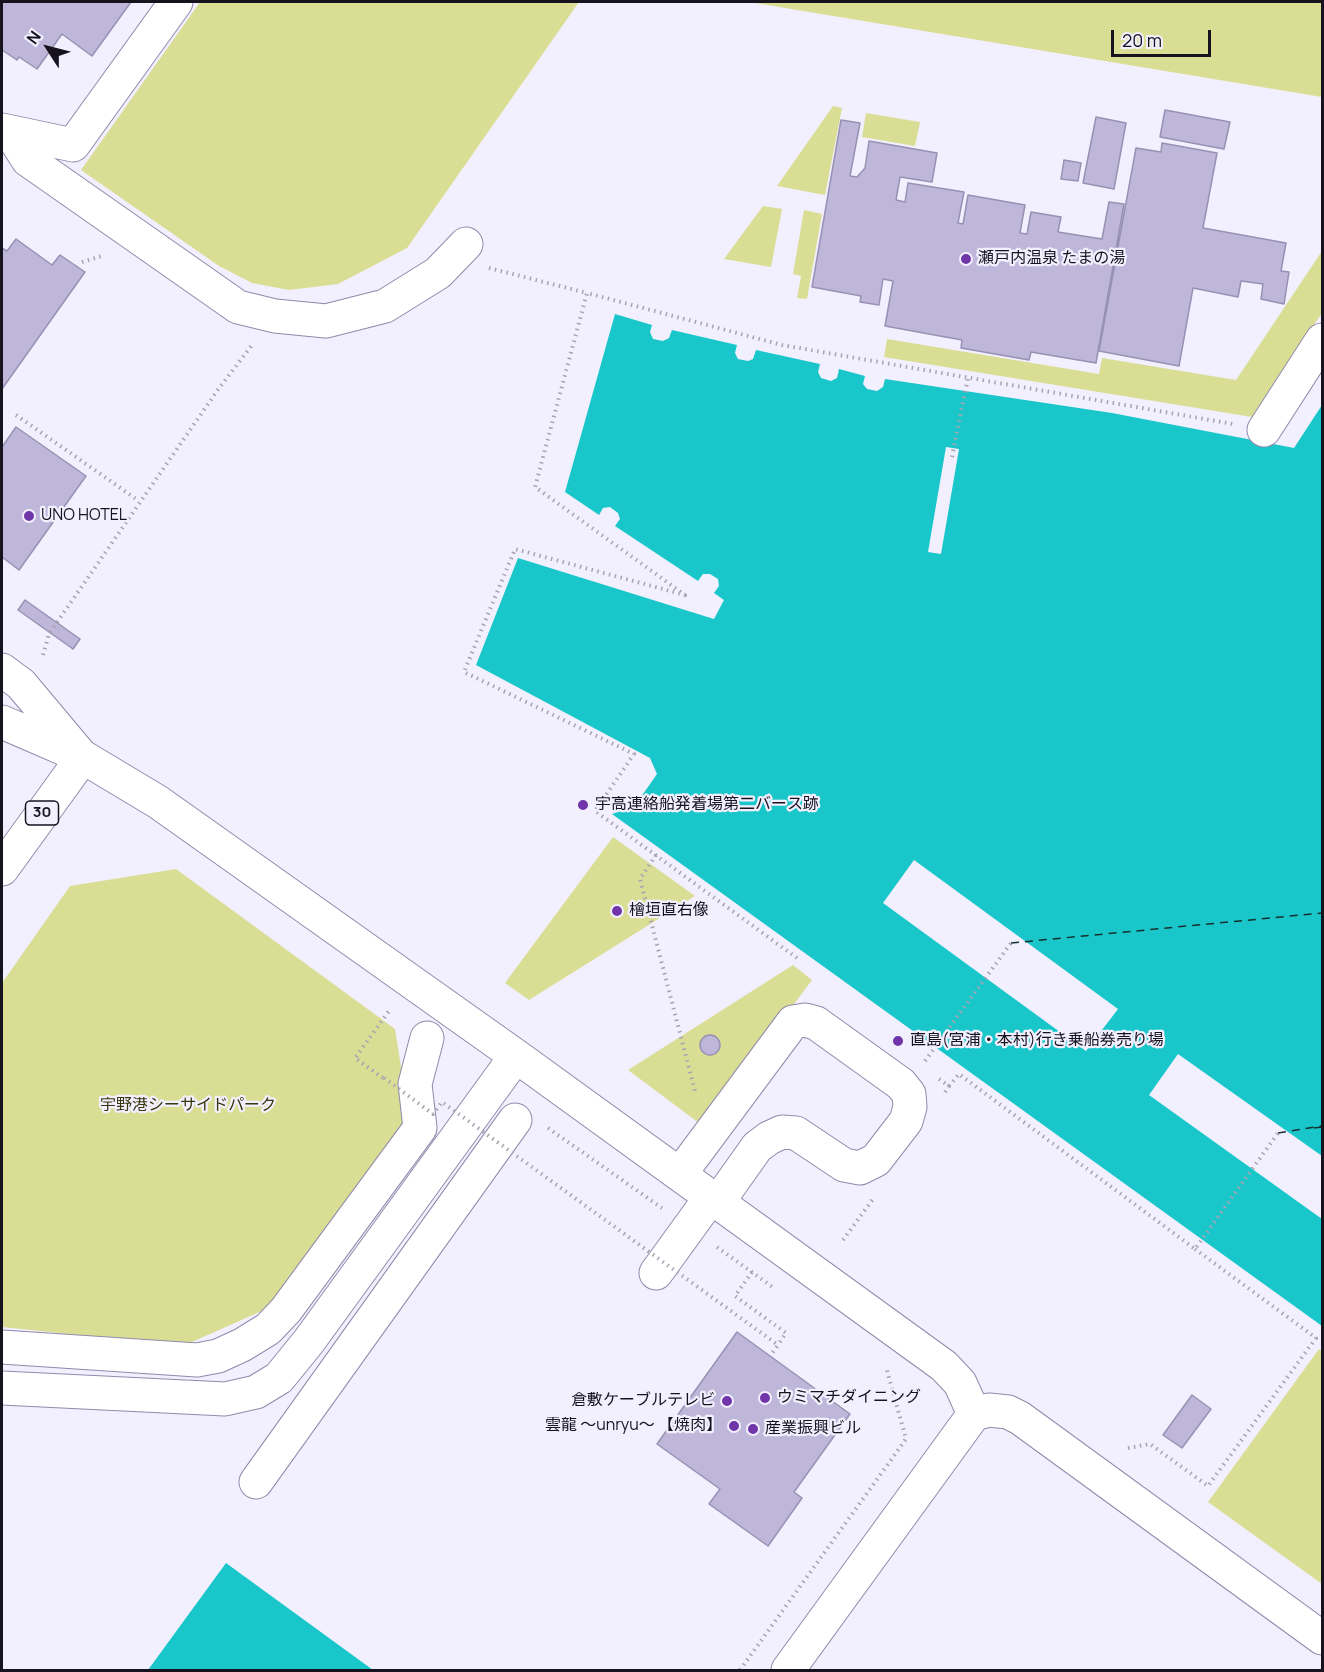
<!DOCTYPE html>
<meta charset="utf-8">
<style>
body{margin:0}
#map{position:relative;width:1324px;height:1672px;overflow:hidden;background:#f2effe;font-family:Manrope,sans-serif}
canvas{display:block}
.frame{position:absolute;inset:0;border:3px solid #16131f;pointer-events:none}
.north{position:absolute;left:18px;top:18px;width:60px;height:60px;-webkit-text-stroke:4px #f2effe;paint-order:stroke;rotate:306deg;font-size:16px;font-weight:700;line-height:24px;text-align:center;color:#16131f}
.north::after{content:'';display:block;margin:auto;width:21px;height:27px;background:#16131f;clip-path:polygon(50% 0,100% 100%,50% 72%,0 100%)}
.scale{position:absolute;left:1111px;top:30px;width:100px;height:27px;box-sizing:border-box;border:3px solid #16131f;border-top:0;padding-left:8px;font-size:18px;line-height:21px;white-space:nowrap;color:#16131f;-webkit-text-stroke:4px #f2effe;paint-order:stroke}
</style>
<div id="map">
<canvas width="1324" height="1672"></canvas>
<div class="frame"></div>
<div class="north">N</div>
<div class="scale">20 m</div>
</div>
<script>
const context = document.querySelector('canvas').getContext('2d');
context.lineJoin = 'round';
function paint(path, color) { context.fillStyle = color; context.fill(path, 'evenodd'); }
const poly = rows => new Path2D(rows.map(r => 'M' + r).join(''));
function stroke(path, color, width, dash) { context.strokeStyle = color; context.lineWidth = width; context.lineCap = dash ? 'butt' : 'round'; context.setLineDash(dash || []); context.stroke(path); }
function write(font, color, halo, rows, align = 'center') {
  context.font = font + ' Manrope,"Noto Sans JP",sans-serif'; context.lineWidth = 4.5; context.setLineDash([]); context.textBaseline = 'middle'; context.strokeStyle = halo; context.fillStyle = color; for (const [text, x, y, turn = 0] of rows) {
    context.save(); context.translate(x, y); context.rotate((+turn || 0) * Math.PI / 180); context.textAlign = isNaN(turn) ? turn : align; if (halo) context.strokeText(text, 0, 0); context.fillText(text, 0, 0); context.restore();
  }
}
paint(poly([
 [200,2,579,2,407,248,338,284,289,290,252,283,219,266,81,170],
 [749,2,1322,2,1322,97],
 [833,106,842,108,825,195,777,186],
 [866,113,920,122,915,146,862,137],
 [763,206,782,209,771,267,724,259],
 [804,210,822,214,807,299,797,298,801,276,793,274],
 [1322,251,1322,313,1252,417,884,357,887,339,1099,374,1102,358,1236,380],
 [613,837,695,896,529,1000,505,983],
 [176,869,395,1029,409,1117,273,1306,183,1346,2,1327,2,983,70,886],
 [793,965,812,980,703,1126,628,1070],
 [1319,1349,1322,1352,1322,1584,1208,1502]
]), '#dade95');
paint(poly([
 [615,314,652,325,650,332,653,339,663,341,669,338,672,330,737,345,735,353,738,359,748,361,753,359,756,350,820,364,818,372,821,378,831,381,837,378,839,369,865,376,863,384,867,389,877,391,883,387,885,379,1112,413,1294,448,1322,405,1322,1326,612,814,634,807,657,774,650,758,476,665,518,558,714,619,724,600,714,593,719,586,718,579,710,574,703,574,698,581,615,526,620,519,618,513,610,507,603,508,599,515,565,492],
 [226,1563,373,1670,148,1670]
]), '#19c7ca');
paint(poly([
 [946,447,959,449,941,554,928,552],
 [914,860,1118,1009,1086,1051,883,903],
 [1178,1054,1322,1156,1322,1219,1149,1095]
]), '#f2effe');
stroke(poly([
 [1011,943,1322,913],
 [1314,1128,1322,1127],
 [1278,1133,1322,1126]
]), '#162f2f', 1.5, [8, 6]);
const building = poly([
 [2,2,131,2,92,56,62,34,37,69,19,57,17,60,2,50,2,2],
 [1165,110,1230,122,1224,149,1160,137,1165,110],
 [1096,117,1126,123,1114,189,1083,183,1096,117],
 [841,120,860,123,850,176,857,177,865,168,869,141,937,153,932,182,900,177,896,200,905,202,908,183,964,192,958,223,963,224,968,195,1025,205,1020,233,1027,234,1031,212,1061,217,1058,232,1102,239,1109,202,1124,204,1096,363,1031,352,1029,360,961,348,962,340,885,326,893,281,883,279,879,305,860,302,861,296,812,287,841,120],
 [1162,143,1217,153,1203,228,1286,243,1281,271,1289,272,1284,304,1261,299,1263,284,1241,281,1238,297,1193,288,1179,366,1099,351,1136,148,1161,152,1162,143],
 [1064,160,1081,163,1078,181,1061,179,1064,160],
 [16,239,52,265,60,255,85,272,2,389,2,248,7,251,16,239],
 [16,427,86,476,19,570,2,557,2,447,16,427],
 [25,600,80,639,73,649,18,610,25,600],
 '700 1045a10 10 0 1 1 20 0a10 10 0 1 1-20 0Z',
 [737,1332,850,1414,794,1492,802,1498,768,1546,709,1504,720,1489,657,1444,737,1332],
 [1192,1395,1211,1409,1182,1448,1163,1435,1192,1395]
]);
paint(building, '#beb7da');
stroke(building, '#9791b3', 1.5);
const minor = poly([
 [2,130,73,145,176,2],
 [10,132,28,160,238,307,275,316,326,321,385,306,438,273,466,244],
 [1264,430,1322,340],
 [2,670,21,684,78,752],
 [2,722,83,757,158,802,516,1056,944,1366,960,1383,974,1414],
 [680,1174,793,1022,805,1020,816,1023,901,1084,909,1094,910,1107,906,1121,876,1160,860,1168,844,1165,796,1133,782,1132,769,1138,757,1147,718,1202],
 [656,1273,711,1197],
 [2,1347,197,1360,218,1356,242,1345,268,1329,286,1310,420,1128,415,1084,427,1038],
 [2,1388,225,1399,256,1392,279,1378,309,1341,516,1056],
 [256,1482,515,1120],
 [788,1670,974,1414,989,1410,1008,1412,1020,1418,1322,1638]
]);
const highway = poly([
 [2,869,83,757]
]);
stroke(minor, '#908aab', 35);
stroke(highway, '#908aab', 35);
stroke(poly([
 [82,262,105,255],
 [489,268,587,293],
 [16,415,139,501],
 [952,457,968,378],
 [43,655,49,634,217,391,252,345],
 [656,855,640,879,696,1095],
 [797,958,595,811,634,754,464,672,515,549,685,595,535,487,587,293,782,345,1233,424],
 [925,1061,1011,943],
 [383,1078,355,1058,389,1011],
 [939,1079,949,1086,944,1094],
 [949,1086,959,1074,1195,1249,1278,1133],
 [548,1128,662,1208],
 [843,1240,873,1199],
 [717,1247,774,1288],
 [752,1272,735,1296,786,1333,778,1345],
 [1128,1448,1150,1444,1208,1486,1316,1338,1195,1249],
 [740,1670,906,1439,886,1367]
]), '#a7a4b2', 4, [1.5, 4.5]);
stroke(minor, '#fff', 33);
stroke(highway, '#fff', 33);
stroke(poly([
 [384,1078,433,1114,442,1102,778,1345,770,1356]
]), '#a7a4b2', 4, [1.5, 4.5]);
for (const [x, y, r, color] of [
 [966,259,6,"#7135aa"],
 [29,516,6,"#7135aa"],
 [583,805,6,"#7135aa"],
 [617,911,6,"#7135aa"],
 [898,1041,6,"#7135aa"],
 [765,1398,6,"#7135aa"],
 [727,1401,6,"#7135aa"],
 [734,1426,6,"#7135aa"],
 [753,1429,6,"#7135aa"]
]) { const dot = new Path2D(); dot.arc(x, y, r, 0, 2 * Math.PI); context.fillStyle = color; context.fill(dot); stroke(dot, '#f2effe', 2); }
for (const [x, y, w] of [
 [42,813,33]
]) { const box = new Path2D(); box.roundRect(x - w / 2, y - 12, w, 24, 4.5); context.fillStyle = '#f2effe'; context.fill(box); stroke(box, '#16131f', 1.5); }
write('bold 15px', '#16131f', null, [
 ["30",42,813]
]);
write('16px', '#16131f', '#f2effe', [
 ["瀬戸内温泉 たまの湯",978,259],
 ["UNO HOTEL",41,516],
 ["宇高連絡船発着場第二バース跡",595,805],
 ["檜垣直右像",629,911],
 ["直島(宮浦・本村)行き乗船券売り場",910,1041],
 ["ウミマチダイニング",777,1398],
 ["倉敷ケーブルテレビ",715,1401,"right"],
 ["雲龍 ～unryu～ 【焼肉】",722,1426,"right"],
 ["産業振興ビル",765,1429]
], 'left');
write('16px', '#36370c', '#f2effe', [
 ["宇野港シーサイドパーク",188,1106]
]);
</script>
